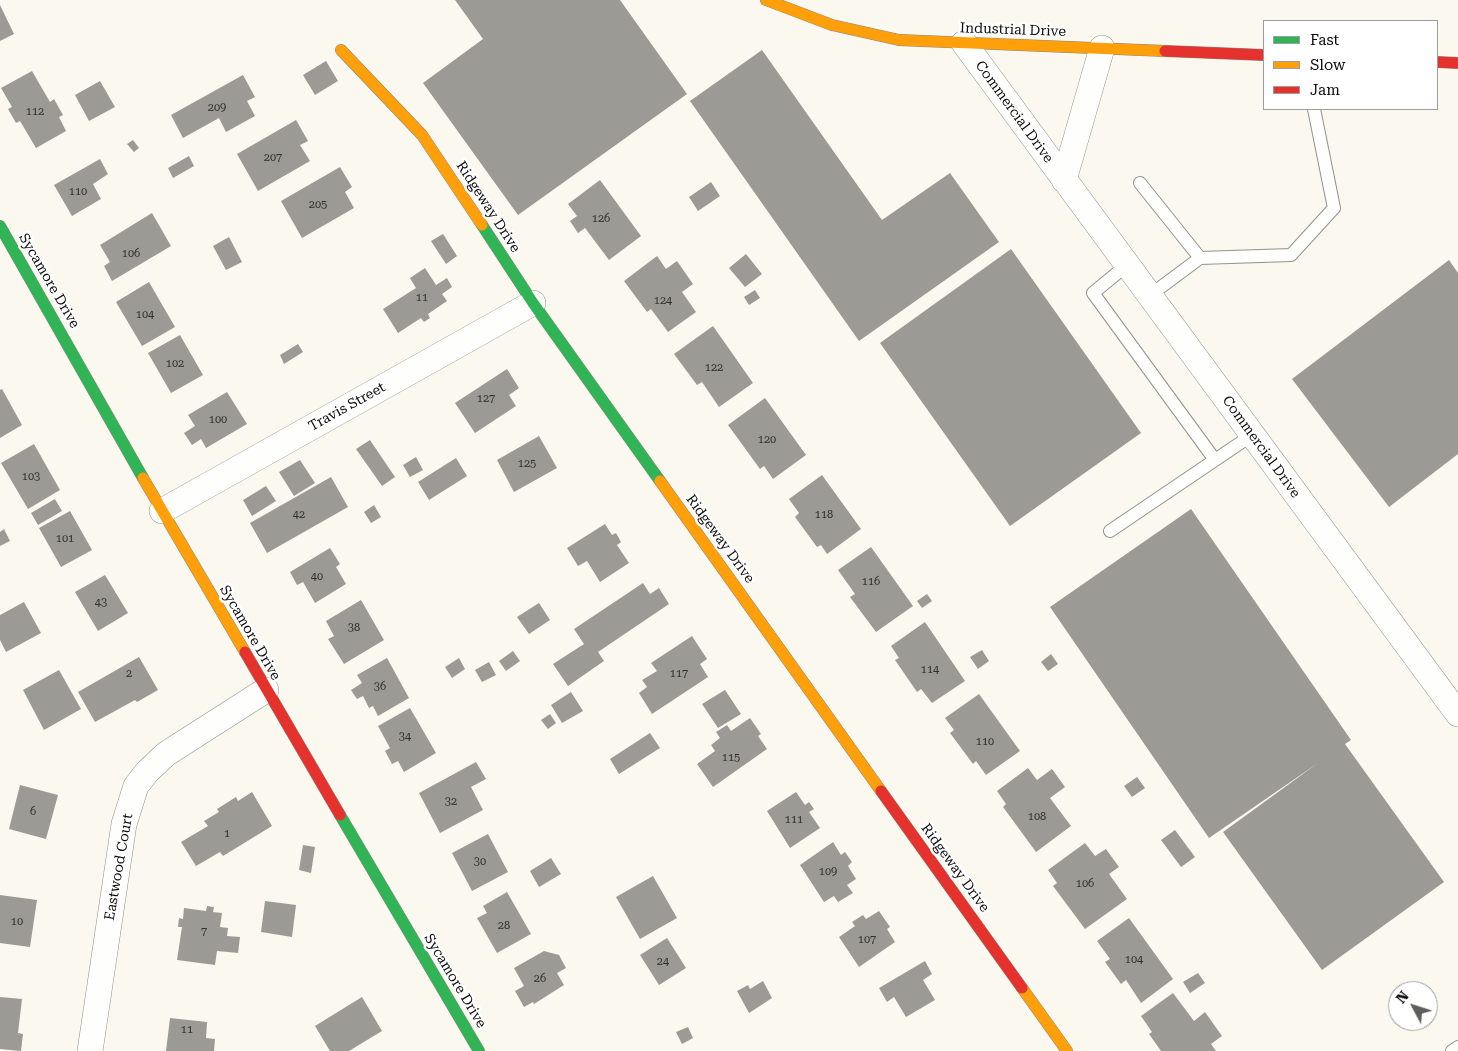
<!DOCTYPE html>
<style>
body{margin:0}
#map{position:relative;width:1458px;height:1051px;overflow:hidden;background:#faf8ef;font-family:"Roboto Serif",serif}
canvas{display:block}
.legend{position:absolute;left:1263px;top:20px;width:175px;height:90px;box-sizing:border-box;background:#fff;border:1px solid #9d9d9d;margin:0;padding:6px 9px;list-style:none;font-size:15px;color:#0b0b0b}
.legend li{display:flex;align-items:center;gap:10px;height:25px}
.legend b{width:25px;border:1px solid #9d9d9d}
.north{position:absolute;left:1388px;top:981px;width:50px;height:50px;box-sizing:border-box;background:#fff;border:1px solid #9d9d9d;border-radius:50%;rotate:310deg;font-size:14px;font-weight:700;line-height:20px;text-align:center;color:#0b0b0b}
.north::after{content:'';display:block;margin:auto;width:18px;height:22px;background:#5f5e5b;clip-path:polygon(50% 0,100% 100%,50% 72%,0 100%)}
</style>
<div id="map">
<canvas width="1458" height="1051"></canvas>
<ul class="legend">
<li><b style="height:6px;background:#30b455"></b>Fast</li>
<li><b style="height:6px;background:#ff9f0a"></b>Slow</li>
<li><b style="height:6px;background:#e5322d"></b>Jam</li>
</ul>
<div class="north">N</div>
</div>
<script>
const context = document.querySelector('canvas').getContext('2d');
context.lineJoin = 'round';
function paint(path, color) { context.fillStyle = color; context.fill(path, 'evenodd'); }
const poly = rows => new Path2D(rows.map(r => 'M' + r).join(''));
function stroke(path, color, width, dash) { context.strokeStyle = color; context.lineWidth = width; context.lineCap = dash ? 'butt' : 'round'; context.setLineDash(dash || []); context.stroke(path); }
function write(font, color, halo, rows, align = 'center') {
  context.font = font + ' "Roboto Serif",serif'; context.lineWidth = 5; context.setLineDash([]); context.textBaseline = 'middle'; context.strokeStyle = halo; context.fillStyle = color; for (const [text, x, y, turn = 0] of rows) {
    context.save(); context.translate(x, y); context.rotate((+turn || 0) * Math.PI / 180); context.textAlign = isNaN(turn) ? turn : align; if (halo) context.strokeText(text, 0, 0); context.fillText(text, 0, 0); context.restore();
  }
}
paint(poly([
 [455,0,620,0,687,94,518,215,423,83,483,39],
 [0,5,14,34,0,41],
 [762,50,882,220,950,173,999,242,859,341,690,101],
 [326,61,338,81,315,95,303,75],
 [32,71,50,102,54,99,63,115,59,117,66,131,36,148,20,121,16,123,8,109,12,107,1,88],
 [243,75,255,97,247,101,255,116,226,132,219,118,183,138,171,115],
 [100,81,115,107,89,121,75,95],
 [296,120,308,141,300,145,310,161,258,191,237,154],
 [133,140,139,148,134,152,127,144],
 [189,156,194,166,173,178,168,168],
 [100,159,108,174,93,184,101,199,72,216,54,185],
 [340,167,352,187,345,192,354,208,302,238,281,201],
 [600,180,641,236,609,260,585,228,578,233,570,221,577,216,568,204],
 [711,182,720,196,698,211,689,197],
 [152,213,171,246,112,281,104,266,110,262,100,245],
 [443,234,457,256,446,264,431,241],
 [229,237,242,262,226,270,213,246],
 [1011,249,1141,433,1010,526,880,343],
 [746,254,762,274,745,287,729,268],
 [657,256,666,269,677,261,693,284,682,292,696,312,668,332,651,309,647,312,624,281],
 [1449,260,1458,273,1458,454,1389,507,1292,379],
 [425,268,436,285,447,278,452,287,442,294,447,301,428,314,430,318,424,322,421,318,398,333,383,309,416,288,410,278],
 [149,282,175,327,142,346,116,302],
 [755,290,760,298,749,305,744,297],
 [713,326,753,383,719,407,702,382,697,385,674,354],
 [180,335,203,375,171,393,148,353],
 [298,344,303,352,284,364,280,355],
 [507,369,519,388,509,395,516,406,475,433,455,403],
 [2,389,22,425,0,438,0,390],
 [227,392,247,424,206,448,201,439,192,445,184,433,195,426,188,415],
 [765,398,806,455,773,479,764,466,760,469,728,425],
 [539,436,557,468,514,492,497,460],
 [370,440,395,477,382,486,356,449],
 [34,444,60,490,28,509,1,463],
 [416,457,423,470,410,477,403,465],
 [456,458,467,476,429,500,418,482],
 [300,460,315,483,294,496,279,472],
 [822,475,861,529,827,554,821,545,817,547,795,517,799,513,789,499],
 [331,477,348,507,267,553,250,523],
 [266,486,276,501,252,516,243,500],
 [55,499,62,511,38,525,31,513],
 [374,505,381,517,371,523,364,512],
 [1191,509,1351,740,1345,744,1444,882,1322,970,1223,832,1318,763,1209,838,1050,607],
 [70,511,92,550,61,567,39,528],
 [605,524,612,535,616,533,621,542,617,545,629,563,600,582,587,561,578,566,567,548],
 [4,529,10,541,0,546,0,532],
 [871,547,913,606,876,632,850,597,855,594,838,570],
 [330,548,340,564,336,567,346,584,315,603,303,582,297,585,290,572],
 [105,575,128,613,98,631,75,592],
 [643,583,650,594,659,588,669,604,598,652,604,661,568,686,553,664,584,644,574,629],
 [927,594,932,601,922,608,917,601],
 [361,600,384,640,344,664,328,639,334,636,326,621],
 [24,602,41,633,6,652,0,640,0,615],
 [539,603,550,620,529,634,517,617],
 [925,622,965,681,932,703,921,689,917,692,895,660,899,658,891,646],
 [692,636,707,659,700,664,708,677,652,714,639,693,647,687,642,680,657,671,651,663],
 [982,650,989,661,978,669,970,657],
 [513,651,520,661,506,671,499,661],
 [1051,654,1058,664,1048,671,1041,662],
 [139,657,158,690,137,702,135,700,95,722,78,692],
 [387,658,409,698,378,716,373,706,369,708,363,696,357,699,351,690,362,683,357,675],
 [459,658,465,669,452,678,445,667],
 [489,662,496,675,482,682,475,670],
 [59,670,81,709,44,730,23,690],
 [725,690,741,714,718,728,702,704],
 [571,692,583,711,562,723,551,705],
 [979,694,1020,751,986,775,976,761,973,764,950,733,954,730,945,718],
 [410,708,436,753,404,772,398,761,392,764,385,751,390,748,378,726],
 [550,714,556,723,548,729,541,720],
 [750,718,761,734,758,736,767,749,713,787,697,764,715,751,711,745,720,738,716,732,727,725,731,731],
 [650,733,660,748,619,774,610,759],
 [476,762,486,779,471,787,483,810,440,833,419,793],
 [1028,768,1037,780,1052,769,1065,787,1050,798,1071,826,1036,852,1003,807,1006,804,997,791],
 [1137,777,1145,788,1132,797,1124,786],
 [20,785,58,795,46,839,9,829],
 [252,792,272,826,223,856,220,852,196,866,181,842,208,826,204,821,219,812,217,809,236,797,238,801],
 [796,792,805,805,809,802,814,809,809,812,820,828,790,848,767,811],
 [1175,830,1195,857,1181,867,1161,840],
 [488,834,508,872,472,891,452,853],
 [833,842,841,855,845,852,852,862,848,866,856,879,847,885,853,893,838,902,834,896,824,902,800,865],
 [1085,843,1095,856,1106,849,1119,867,1109,874,1127,899,1085,929,1053,886,1057,883,1048,870],
 [303,845,315,847,311,873,299,870],
 [551,858,561,874,539,887,530,871],
 [653,876,677,918,640,939,616,897],
 [507,892,531,934,497,953,477,918,487,913,483,906],
 [0,895,37,900,30,947,0,943],
 [265,901,296,905,292,937,261,932],
 [207,906,214,907,213,912,222,913,220,927,228,928,227,936,240,937,238,953,217,951,215,965,177,960,182,927,178,927,179,918,183,919,184,908,206,911],
 [879,911,890,927,887,929,895,942,859,967,839,937,855,926,852,922,863,915,866,919],
 [1129,918,1173,979,1141,1003,1126,980,1121,984,1105,962,1110,959,1097,941],
 [667,938,686,968,659,985,640,955],
 [544,951,559,955,566,968,557,973,564,985,534,1004,533,1002,524,1007,515,991,524,986,514,968],
 [925,961,932,974,923,980,935,1000,906,1017,894,997,887,1002,879,988],
 [1198,973,1205,983,1190,993,1183,982],
 [763,981,772,998,749,1013,737,991,748,985,750,989],
 [1173,993,1194,1021,1205,1012,1222,1036,1211,1044,1216,1051,1161,1051,1149,1034,1152,1032,1141,1016],
 [0,997,22,999,18,1033,23,1034,21,1051,0,1049],
 [362,997,382,1031,349,1051,330,1051,315,1026],
 [170,1018,207,1022,206,1038,215,1039,214,1051,166,1051],
 [688,1027,693,1038,682,1044,676,1032]
]), '#9c9a95');
const lane = poly([
 [1140,183,1200,258],
 [1127,265,1093,293,1215,460],
 [1149,296,1200,258,1291,255,1334,208,1314,109],
 [1110,531,1252,435],
 [1452,1051,1458,1047]
]);
const street = poly([
 [964,43,1458,714],
 [1064,180,1102,48],
 [162,511,533,303],
 [90,1051,124,824,136,786,147,772,166,754,266,690]
]);
const fast = poly([
 [482,225,533,303,660,481],
 [0,226,143,478],
 [340,815,479,1051]
]);
const slow = poly([
 [766,0,832,25,899,40,1165,51],
 [341,50,422,135,482,225],
 [143,478,245,652],
 [660,481,881,791],
 [1022,988,1067,1051]
]);
const jam = poly([
 [1165,51,1264,55],
 [1437,62,1458,63],
 [245,652,340,815],
 [881,791,1022,988]
]);
stroke(lane, '#93928e', 14);
stroke(street, '#93928e', 26);
stroke(fast, '#898884', 12);
stroke(slow, '#898884', 12);
stroke(jam, '#898884', 12);
stroke(lane, '#fefefd', 12);
stroke(street, '#fefefd', 25);
stroke(fast, '#30b455', 11);
stroke(slow, '#ff9f0a', 11);
stroke(jam, '#e5322d', 11);
write('11px', '#2f2f2e', null, [
 ["209",217,108],
 ["112",35,112],
 ["207",273,158],
 ["110",78,192],
 ["205",318,205],
 ["126",601,219],
 ["106",131,254],
 ["11",422,298],
 ["124",663,301],
 ["104",145,315],
 ["102",175,364],
 ["122",714,368],
 ["127",486,399],
 ["100",218,420],
 ["120",767,440],
 ["125",527,464],
 ["103",31,477],
 ["42",299,515],
 ["118",824,515],
 ["101",65,539],
 ["40",317,577],
 ["116",871,582],
 ["43",101,603],
 ["38",354,628],
 ["114",930,670],
 ["2",129,674],
 ["117",679,674],
 ["36",380,687],
 ["34",405,737],
 ["110",985,742],
 ["115",731,758],
 ["32",451,802],
 ["6",33,812],
 ["108",1037,817],
 ["111",794,820],
 ["1",227,834],
 ["30",480,862],
 ["109",828,872],
 ["106",1085,884],
 ["10",17,922],
 ["28",504,926],
 ["7",204,932],
 ["107",867,940],
 ["104",1134,960],
 ["24",663,962],
 ["26",540,979],
 ["11",187,1030]
]);
write('14px', '#0b0b0b', '#fff', [
 ["Industrial Drive",1013,30,2],
 ["Commercial Drive",1014,112,54],
 ["Ridgeway Drive",488,207,57],
 ["Sycamore Drive",49,281,60],
 ["Travis Street",347,407,-29],
 ["Commercial Drive",1261,447,54],
 ["Ridgeway Drive",720,539,54],
 ["Sycamore Drive",250,633,60],
 ["Eastwood Court",119,867,-80],
 ["Ridgeway Drive",955,868,54],
 ["Sycamore Drive",455,981,59]
]);
</script>
